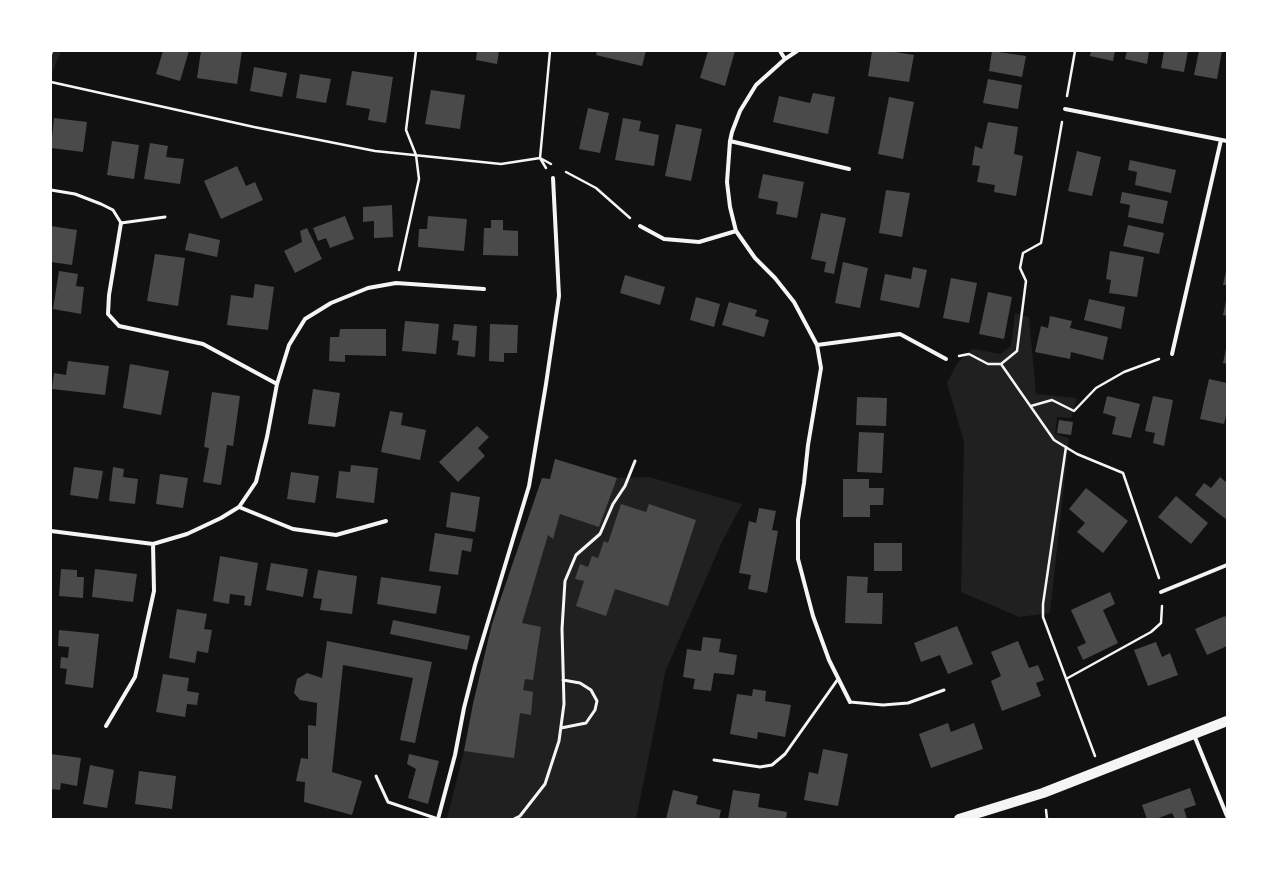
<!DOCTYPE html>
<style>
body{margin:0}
#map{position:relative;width:1278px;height:870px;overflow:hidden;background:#111;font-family:"PT Sans Narrow",sans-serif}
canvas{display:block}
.frame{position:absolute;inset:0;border:52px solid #fff;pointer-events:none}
</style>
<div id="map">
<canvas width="1278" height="870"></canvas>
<div class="frame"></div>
</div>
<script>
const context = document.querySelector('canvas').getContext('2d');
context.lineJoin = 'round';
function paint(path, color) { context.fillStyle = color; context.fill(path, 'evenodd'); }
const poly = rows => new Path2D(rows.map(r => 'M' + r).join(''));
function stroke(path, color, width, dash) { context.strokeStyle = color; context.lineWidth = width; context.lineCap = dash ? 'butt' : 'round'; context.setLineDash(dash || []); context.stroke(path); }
paint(poly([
 [51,51,61,51,51,76],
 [1015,313,1029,317,1036,394,1077,398,1071,418,1057,417,1055,434,1069,438,1050,613,1019,617,961,592,964,442,947,383,958,362,973,349,1000,354,1011,346],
 [555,459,617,478,649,477,742,504,721,544,665,672,659,706,636,819,447,819,464,751,473,704,492,624,542,478,550,479]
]), '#202020');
paint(poly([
 [163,51,189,51,180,81,156,74],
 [201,51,242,51,237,84,197,78],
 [477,51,499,51,497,64,476,60],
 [597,51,646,51,642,66,596,55],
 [708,51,735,51,725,86,700,78],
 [872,51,889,51,914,55,909,82,868,76],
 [992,51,1026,56,1022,77,989,71],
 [1091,51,1115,51,1113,61,1090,56],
 [1127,51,1149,51,1147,64,1125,59],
 [1164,51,1188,51,1184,72,1161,68],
 [1199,51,1222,51,1217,79,1194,75],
 [254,67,287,73,282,97,250,91],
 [352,71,393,77,386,123,368,120,370,109,346,105],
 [300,74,331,79,326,103,296,98],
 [988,79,1022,85,1018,109,983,103],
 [431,90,465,95,460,129,425,124],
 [813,93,835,97,828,134,773,122,779,96,810,103],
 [889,97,914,102,903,159,878,154],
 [588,108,609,113,600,153,579,149],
 [54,118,87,122,83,152,51,148],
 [623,118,641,121,639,131,659,135,654,166,615,160],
 [988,122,1018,127,1014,154,1023,156,1016,196,994,192,995,185,977,182,980,166,972,165,975,146,982,149],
 [676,124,702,129,691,181,665,176],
 [112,141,139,145,134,179,107,175],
 [150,143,168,146,166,157,184,159,180,184,144,179],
 [1077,151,1101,157,1092,196,1068,191],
 [1130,160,1176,170,1171,193,1135,185,1137,172,1128,170],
 [237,166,246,186,255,182,263,200,221,219,204,181],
 [763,174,804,182,797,218,776,214,778,202,758,198],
 [886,190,910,193,902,237,879,233],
 [1122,192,1168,201,1163,224,1128,217,1130,205,1120,203],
 [392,205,393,237,374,238,374,221,363,222,363,207],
 [821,213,846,218,834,274,824,272,826,262,811,259],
 [345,216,354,239,330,248,326,238,318,241,313,228],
 [428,216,467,219,464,251,418,247,419,229,427,229],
 [491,220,503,220,503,230,518,231,518,256,483,255,484,228,491,228],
 [1128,225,1164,233,1159,254,1123,246],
 [51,226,77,230,72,265,51,262],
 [307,228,322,259,295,273,284,251,302,242,300,231],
 [189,233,220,240,217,257,185,250],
 [1110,251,1144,257,1137,297,1109,293,1111,280,1106,279],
 [155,254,185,258,178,306,147,301],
 [843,262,868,268,860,308,835,303],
 [913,267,927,270,919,308,880,300,885,274,911,279],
 [59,271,78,274,76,286,84,287,81,314,53,309],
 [1226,271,1227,271,1227,285,1223,285],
 [625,275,665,287,660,305,620,293],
 [951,278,977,283,969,323,943,318],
 [255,284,274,287,268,330,227,325,231,295,253,298],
 [988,292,1012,297,1004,339,979,334],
 [696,297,720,304,714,327,690,320],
 [1089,299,1125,307,1121,329,1084,320],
 [1226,300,1227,300,1227,316,1223,315],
 [729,302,757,310,755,316,769,320,764,337,722,325],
 [1050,316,1072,321,1070,328,1108,337,1103,360,1071,352,1070,359,1035,352,1041,326,1048,328],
 [405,321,439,324,436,354,402,351],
 [454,324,477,326,475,357,457,355,459,341,452,340],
 [490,324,518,325,517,353,504,353,504,362,489,361],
 [340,329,386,329,386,356,345,355,345,362,329,361,330,337,339,337],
 [1226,348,1227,348,1227,364,1223,363],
 [68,361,109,366,105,395,52,389,54,373,66,375],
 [130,364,169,371,161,415,123,408],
 [1209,379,1227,383,1227,411,1224,424,1200,419],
 [313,389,340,393,335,427,308,424],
 [212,392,240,396,233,446,227,445,221,485,203,482,209,448,204,447],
 [1107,396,1140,404,1131,438,1112,434,1116,417,1103,413],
 [1153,396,1173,400,1164,446,1153,443,1155,433,1145,431],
 [857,397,887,398,886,426,856,425],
 [390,411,403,413,401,425,426,430,420,460,381,452],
 [1059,420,1073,422,1071,435,1057,433],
 [477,426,489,437,478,448,485,456,458,482,439,462],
 [859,432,884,433,882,473,857,472],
 [555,459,617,478,599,527,560,514,553,539,548,535,522,623,541,627,533,680,525,679,523,690,533,692,531,715,520,713,514,758,464,751,473,704,492,624,542,478,550,479],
 [351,465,378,468,374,503,336,498,339,471,350,472],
 [74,467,103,471,98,499,70,495],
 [113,467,124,469,123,477,138,479,135,504,109,501],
 [291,472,319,476,315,503,287,499],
 [160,474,188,478,183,508,156,504],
 [1220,477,1227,483,1227,520,1195,495,1204,483,1211,488],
 [843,479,869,479,869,488,884,488,883,505,870,505,870,517,843,517],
 [1086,488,1128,521,1103,553,1077,532,1085,523,1069,509],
 [451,492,480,497,475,532,446,527],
 [1176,496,1208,523,1191,544,1158,517],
 [621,504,646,512,649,504,696,520,668,606,615,589,606,616,576,606,584,581,575,579,580,564,588,567,592,556,598,558,604,541,608,543],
 [759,508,776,511,772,530,778,531,767,593,748,589,751,575,739,573,749,521,756,523],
 [435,533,473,539,471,552,462,550,458,575,429,571],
 [874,543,902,543,902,571,874,571],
 [220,556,258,563,251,606,244,605,245,596,230,594,229,604,213,601],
 [271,563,308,569,303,597,266,590],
 [61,569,77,570,77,577,84,577,83,598,59,596],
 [95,569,137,574,133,602,92,597],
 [318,570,357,576,352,614,320,610,322,599,313,598],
 [847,576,868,577,867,593,883,593,882,624,845,623],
 [381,577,441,586,436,614,377,604],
 [1110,592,1115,604,1103,610,1118,643,1083,660,1077,647,1086,643,1071,610],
 [177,609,207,614,204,629,212,630,208,653,197,651,195,663,169,658],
 [1225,616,1227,620,1227,646,1207,655,1195,629],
 [393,620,470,636,467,650,390,634],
 [957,626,973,664,948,674,940,655,921,662,914,643],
 [59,630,99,634,93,688,65,684,67,669,60,668,61,657,68,658,69,647,58,646],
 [703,637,721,639,719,652,737,655,734,675,714,673,711,691,693,689,695,679,683,677,687,649,701,651],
 [327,641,432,662,415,743,400,740,413,678,343,665,332,772,362,781,352,815,304,802,305,782,296,781,301,758,308,759,308,725,316,726,317,703,300,700,294,693,297,679,307,673,322,678],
 [1018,641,1029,668,1038,665,1044,680,1036,683,1041,696,1002,711,991,681,1001,676,991,652],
 [1156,642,1162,657,1170,653,1178,675,1148,686,1134,650],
 [163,674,189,678,187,691,199,693,197,705,187,704,185,717,156,712],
 [753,689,766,691,765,701,791,705,785,737,758,732,757,739,730,734,737,694,752,696],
 [948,723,951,732,974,723,983,749,931,768,919,734],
 [823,749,848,754,838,806,804,800,809,772,818,774],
 [51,754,81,758,77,786,61,783,60,790,51,789],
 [409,754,439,761,428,804,408,798,416,769,407,764],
 [90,765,114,770,107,808,83,804],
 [139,771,176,776,172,809,135,804],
 [1190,788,1196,805,1184,809,1187,819,1175,819,1172,813,1156,819,1147,819,1142,805],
 [673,790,698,796,696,804,721,810,719,819,666,819],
 [733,790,760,794,758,807,787,812,786,819,728,819]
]), '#4a4a4a');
stroke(poly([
 [51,54,52,51],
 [51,82,254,127,375,151,501,164,540,158,551,164],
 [1067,96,1075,51],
 [546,168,540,158,550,51],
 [566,172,596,188,630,218],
 [399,270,419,179,416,155,406,130,416,51],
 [959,356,969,354,988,364,1001,364,1017,351,1026,281,1020,268,1023,253,1041,243,1062,122],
 [1001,364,1054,440,1077,454,1123,473,1159,578],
 [1031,406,1052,400,1074,411,1096,388,1124,372,1159,359],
 [1066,447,1043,604,1043,617,1095,756],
 [1066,679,1151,632,1161,623,1162,606],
 [1046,810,1047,819]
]), '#f5f5f5', 2.5);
stroke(poly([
 [51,190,75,194,101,204,113,210,121,223,165,217],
 [850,702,883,705,908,703,944,690],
 [561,728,586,723,595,710,597,701,591,690,580,683,563,680],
 [714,760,760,767,772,765,785,754,838,679],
 [376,776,388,802,438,819],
 [514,819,520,816,545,784,559,741,564,704,562,629,565,581,576,555,600,534,613,504,625,486,635,461]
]), '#f5f5f5', 3);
stroke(poly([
 [780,51,785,59],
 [797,51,785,59,756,85,740,111,732,132,730,141,727,182,730,207,736,231,755,258,775,278,794,302,817,345,821,368,808,445,804,483,798,520,798,559,813,616,829,660,850,702],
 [1065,109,1227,141],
 [730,141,849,169],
 [121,223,109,295,108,314,119,326,203,344,277,384],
 [640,226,664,239,699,242,736,231],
 [817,345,900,334,946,359],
 [1172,354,1221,140],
 [239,507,293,529,336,535,386,521],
 [51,531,153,544,187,534,221,518,239,507,256,482,267,437,277,384,289,345,305,319,331,303,368,288,396,283,484,289],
 [1161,592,1227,565],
 [106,726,135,677,154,591,153,544],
 [1194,735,1227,816],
 [438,819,455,755,464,708,475,665,529,486,546,384,559,296,553,178]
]), '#f5f5f5', 4);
stroke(poly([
 [959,819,1043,793,1227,721]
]), '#f5f5f5', 10);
</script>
